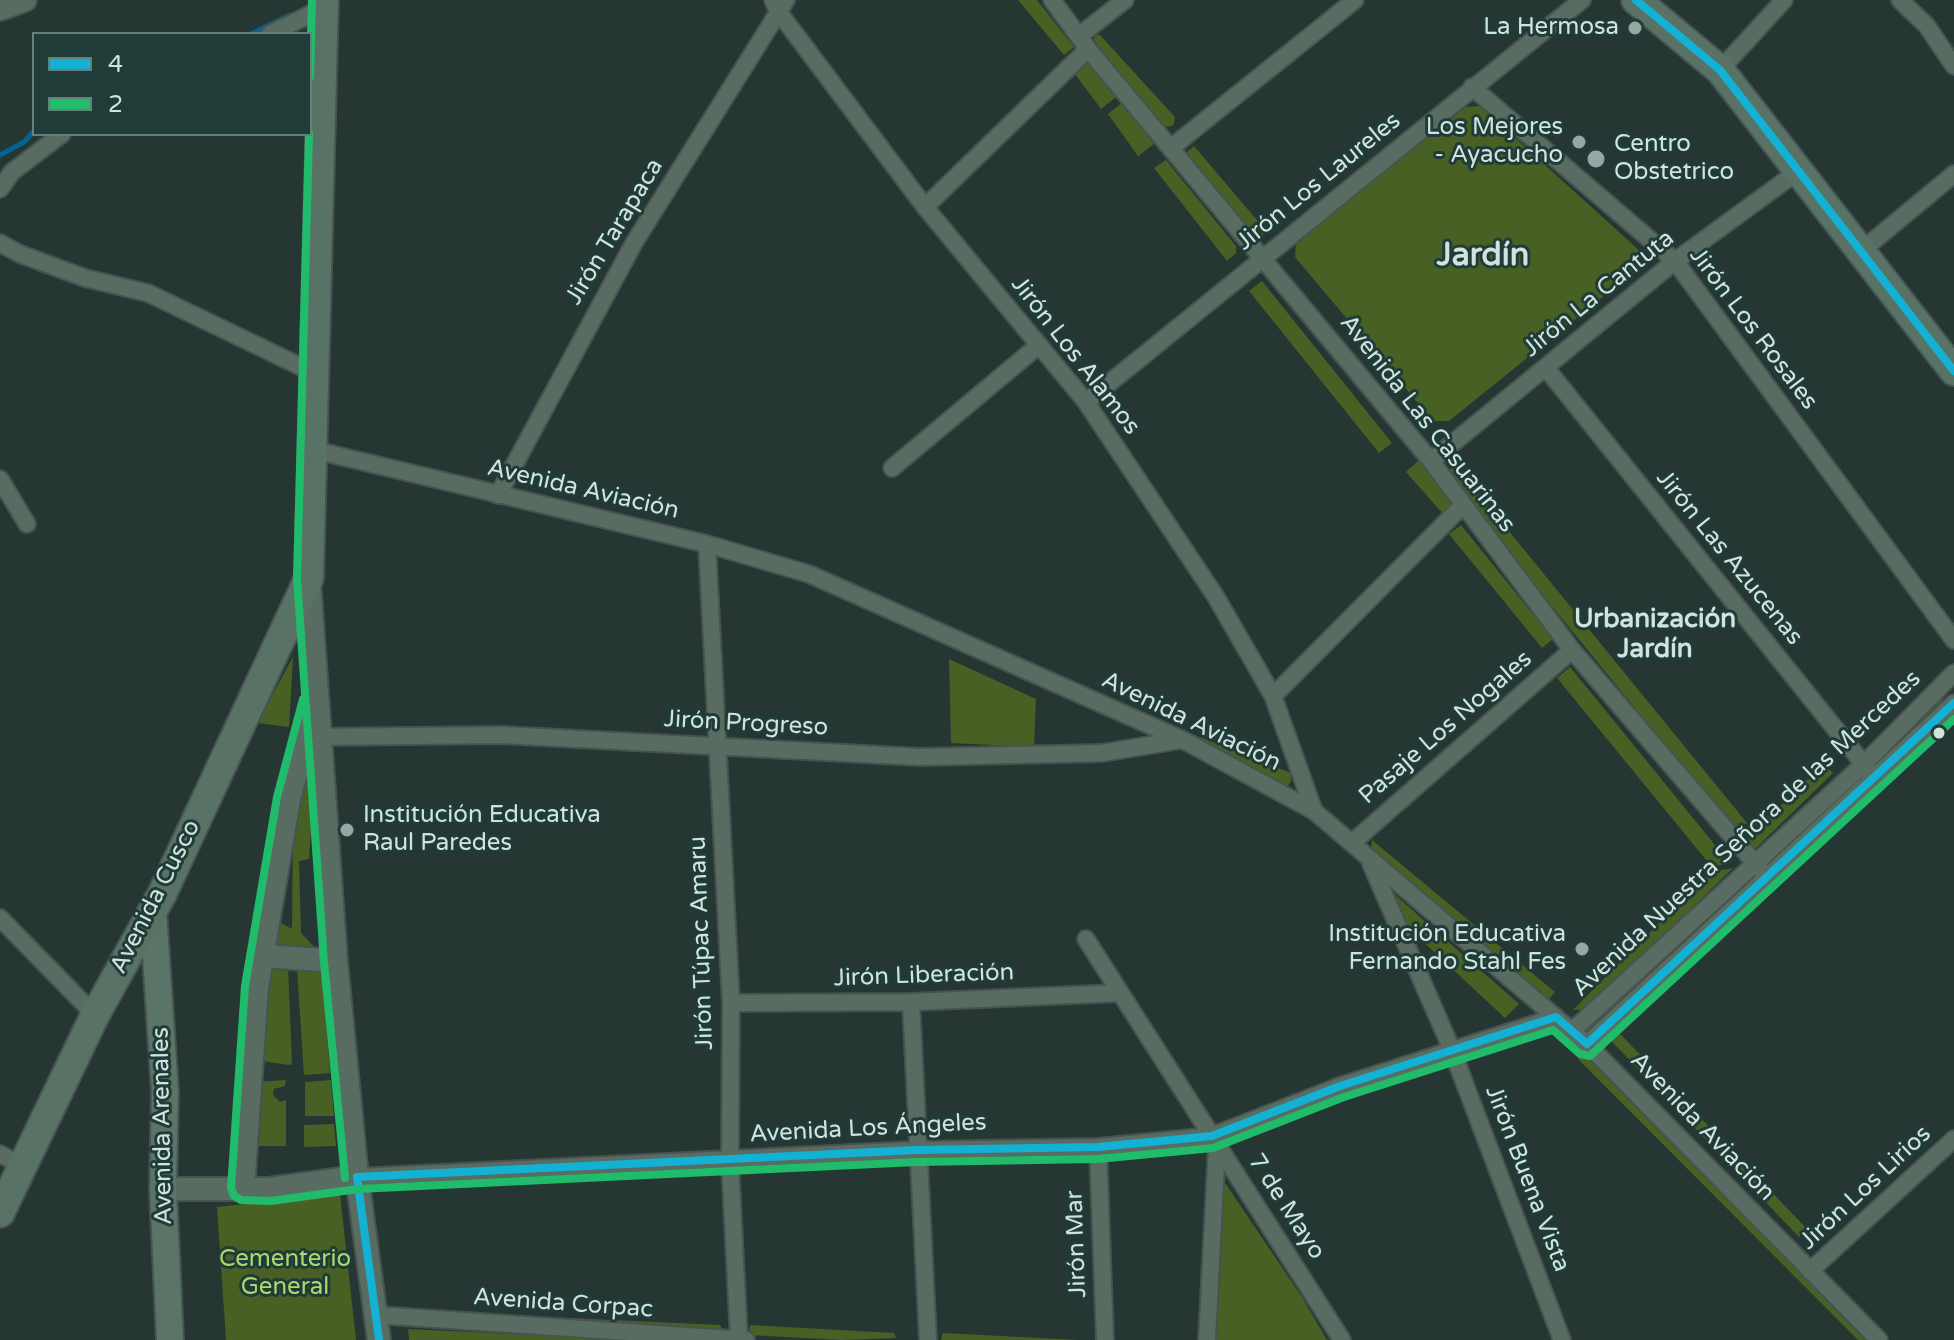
<!DOCTYPE html>
<meta charset="utf-8">
<style>
body{margin:0}
#map{position:relative;width:1954px;height:1340px;overflow:hidden;background:#253633;font-family:"Varela Round",sans-serif}
canvas{display:block}
.legend{position:absolute;left:32px;top:32px;width:280px;height:104px;box-sizing:border-box;background:#1f3c38;border:2px solid #677e7b;margin:0;padding:10px 14px;list-style:none;font-size:24px;color:#d2e2df}
.legend li{display:flex;align-items:center;gap:16px;height:40px}
.legend b{width:40px;border:2px solid #677e7b}
</style>
<div id="map">
<canvas width="1954" height="1340"></canvas>
<ul class="legend">
<li><b style="height:10px;background:#13b2d5"></b>4</li>
<li><b style="height:10px;background:#20bc6c"></b>2</li>
</ul>
</div>
<script>
const context = document.querySelector('canvas').getContext('2d');
context.lineJoin = 'round';
function paint(path, color) { context.fillStyle = color; context.fill(path, 'evenodd'); }
const poly = rows => new Path2D(rows.map(r => 'M' + r).join(''));
function stroke(path, color, width, dash) { context.strokeStyle = color; context.lineWidth = width; context.lineCap = dash ? 'butt' : 'round'; context.setLineDash(dash || []); context.stroke(path); }
function write(font, color, halo, rows, align = 'center') {
  context.font = font + ' "Varela Round",sans-serif'; context.lineWidth = 6; context.setLineDash([]); context.textBaseline = 'middle'; context.strokeStyle = halo; context.fillStyle = color; for (const [text, x, y, turn = 0] of rows) {
    context.save(); context.translate(x, y); context.rotate((+turn || 0) * Math.PI / 180); context.textAlign = isNaN(turn) ? turn : align; if (halo) context.strokeText(text, 0, 0); context.fillText(text, 0, 0); context.restore();
  }
}
paint(poly([
 [1018,0,1037,0,1074,47,1064,55],
 [1095,34,1100,35,1175,117,1173,126,1163,127,1122,80,1094,40],
 [1086,59,1116,97,1101,109,1072,70],
 [1123,102,1154,144,1138,156,1108,114],
 [1480,106,1641,252,1640,267,1449,421,1433,421,1295,257,1296,242,1466,107],
 [1194,146,1267,232,1263,235,1253,237,1186,153],
 [1166,160,1236,246,1236,253,1227,261,1154,168],
 [1262,281,1392,443,1379,453,1249,291],
 [1419,460,1457,503,1444,515,1406,472],
 [1455,465,1747,823,1736,832,1444,474],
 [1461,525,1553,639,1542,648,1449,534],
 [293,657,289,727,257,723],
 [949,659,1036,699,1034,747,951,743],
 [1570,667,1724,856,1723,865,1711,866,1557,678],
 [1941,696,1944,701,1888,754,1884,752],
 [1177,728,1291,773,1291,781,1287,787,1279,784],
 [305,747,316,749,309,859,299,861,301,933,317,950,269,946,275,920,292,929,293,819],
 [1824,764,1833,773,1753,851,1744,841],
 [1372,840,1555,992,1547,1001,1371,850],
 [1733,868,1588,1009,1573,1010,1709,872],
 [1385,886,1519,1004,1505,1018,1403,923],
 [1730,893,1732,897,1609,1012,1608,1010],
 [271,966,288,966,292,1064,289,1065,262,1061],
 [297,969,322,970,330,1073,304,1075],
 [1607,1020,1807,1229,1799,1237,1599,1028],
 [1586,1051,1871,1340,1858,1340,1578,1059],
 [286,1080,285,1086,274,1089,273,1095,280,1102,286,1100,286,1146,251,1146,256,1082],
 [331,1080,334,1116,305,1116,305,1082],
 [334,1124,336,1146,304,1147,304,1125],
 [1215,1168,1302,1297,1327,1340,1212,1340],
 [340,1194,356,1340,226,1340,217,1207],
 [400,1310,720,1325,722,1329,721,1332],
 [750,1325,894,1333,896,1338,842,1340,749,1335],
 [408,1329,642,1340,409,1340],
 [943,1333,1079,1340,941,1340]
]), '#486024');
stroke(poly([
 [251,34,290,15],
 [0,155,24,142,34,131]
]), '#036392', 5);
const minor = poly([
 [773,0,778,11,925,207,1086,402,1216,597,1273,696,1314,811],
 [1052,0,1088,49,1431,461,1572,650,1767,877],
 [1900,0,1927,26,1954,66],
 [270,34,323,8],
 [1079,36,1125,0],
 [1720,70,1784,0],
 [1472,87,1675,261,1954,640],
 [1172,147,1355,0],
 [0,189,12,172,62,134],
 [925,207,1088,49],
 [0,243,20,254,85,278,148,293,314,373],
 [1860,252,1954,174],
 [1546,368,1874,777],
 [1086,402,1582,0],
 [310,449,707,544,809,574,1183,740,1314,811,1587,1044,1879,1340],
 [1431,461,1675,261,1801,169],
 [892,468,1039,345],
 [0,479,27,524],
 [498,495,634,243,786,0],
 [707,544,731,1003,730,1162,739,1340],
 [1273,696,1463,505],
 [310,737,502,735,920,757,1102,753,1181,740],
 [1353,842,1572,650],
 [1371,864,1452,1050,1562,1340],
 [0,918,95,1015],
 [1086,939,1342,1340],
 [911,1002,928,1340],
 [731,1003,911,1002,1118,993],
 [1573,1030,1864,764,1954,673],
 [1587,1044,1954,703],
 [1098,1147,1105,1340],
 [0,1154,24,1167],
 [357,1177,916,1150,1098,1147,1212,1136,1340,1086,1556,1017],
 [1810,1271,1954,1139],
 [376,1315,746,1340],
 [1207,1340,1217,1145]
]);
const tertiary = poly([
 [0,9,25,0],
 [309,580,336,961,357,1177,379,1340],
 [264,956,336,961],
 [243,1188,257,988,289,799,313,711],
 [163,1189,269,1189,357,1177]
]);
const primary = poly([
 [153,911,165,1092,163,1189,170,1340]
]);
const trunk = poly([
 [1636,0,1720,70,1954,371],
 [0,1213,95,1015,162,894,309,578,324,0]
]);
stroke(minor, '#465351', 20);
stroke(tertiary, '#465351', 26);
stroke(primary, '#465351', 30);
stroke(trunk, '#465351', 32);
stroke(minor, '#596c61', 16);
stroke(tertiary, '#596c61', 22);
stroke(primary, '#5b7468', 26);
stroke(trunk, '#587266', 28);
stroke(poly([
 [1636,0,1720,70,1954,371],
 [1556,1017,1587,1044,1954,703],
 [357,1177,916,1150,1098,1147,1212,1136,1340,1086,1556,1017],
 [357,1177,379,1340]
]), '#13b2d5', 8);
stroke(poly([
 [310,77,312,0],
 [309,134,297,579,324,962,345,1178],
 [303,699,277,797,245,986,231,1188,234,1196,241,1200,271,1201,358,1189,916,1162,1098,1159,1213,1148,1344,1097,1553,1030,1580,1054,1590,1056,1954,719]
]), '#20bc6c', 8);
for (const [x, y, r, color] of [
 [1635,28,8,"#95a6a3"],
 [1579,142,8,"#95a6a3"],
 [1596,159,10,"#95a6a3"],
 [1939,733,7,"#d2e2df"],
 [347,830,8,"#95a6a3"],
 [1582,949,8,"#95a6a3"]
]) { const dot = new Path2D(); dot.arc(x, y, r, 0, 2 * Math.PI); context.fillStyle = color; context.fill(dot); stroke(dot, '#1f3c38', 3); }
write('24px', '#d2e2df', '#1f3c38', [
 ["La Hermosa",1619,28],
 ["Los Mejores",1563,128],
 ["- Ayacucho",1563,156],
 ["Centro",1614,145,"left"],
 ["Obstetrico",1614,173,"left"],
 ["Institución Educativa",363,816,"left"],
 ["Raul Paredes",363,844,"left"],
 ["Institución Educativa",1566,935],
 ["Fernando Stahl Fes",1566,963]
], 'right');
write('24px', '#d2e2df', '#1f3c38', [
 ["Jirón Los Laureles",1319,182,-39],
 ["Jirón Tarapaca",615,232,-59],
 ["Jirón La Cantuta",1599,294,-39],
 ["Jirón Los Rosales",1753,329,53],
 ["Jirón Los Alamos",1075,356,52],
 ["Avenida Las Casuarinas",1427,424,52],
 ["Avenida Aviación",583,490,13],
 ["Jirón Las Azucenas",1729,558,51],
 ["Avenida Aviación",1191,722,26],
 ["Jirón Progreso",746,724,3],
 ["Pasaje Los Nogales",1446,728,-41],
 ["Avenida Nuestra Señora de las Mercedes",1747,834,-43],
 ["Avenida Cusco",156,897,-63],
 ["Jirón Túpac Amaru",702,943,-92],
 ["Jirón Liberación",924,976,-2],
 ["Avenida Arenales",163,1126,-91],
 ["Avenida Aviación",1702,1127,46],
 ["Avenida Los Ángeles",868,1129,-3],
 ["Jirón Buena Vista",1527,1179,69],
 ["Jirón Los Lirios",1866,1188,-43],
 ["7 de Mayo",1286,1207,57],
 ["Jirón Mar",1077,1244,-92],
 ["Avenida Corpac",563,1304,4]
]);
write('24px', '#add86c', '#1f3c38', [
 ["Cementerio",285,1260],
 ["General",285,1288]
]);
write('bold 26px', '#d2e2df', '#1f3c38', [
 ["Urbanización",1655,620],
 ["Jardín",1655,650]
]);
write('bold 32px', '#d2e2df', '#1f3c38', [
 ["Jardín",1483,257]
]);
</script>
